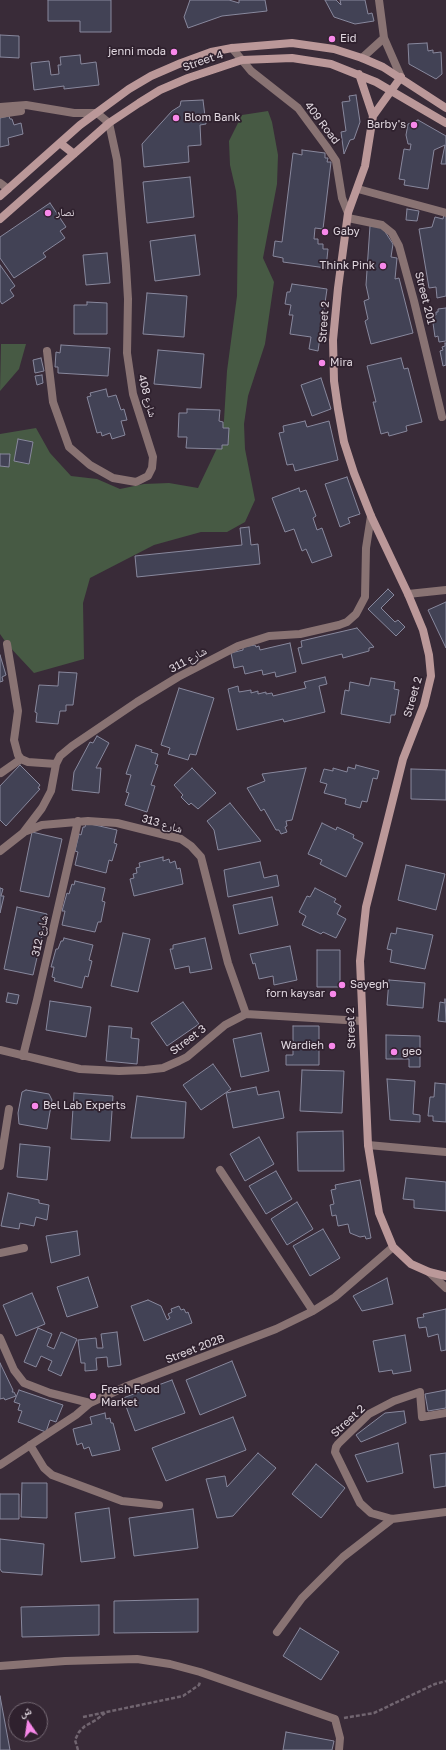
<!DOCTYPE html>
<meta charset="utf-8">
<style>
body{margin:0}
#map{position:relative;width:446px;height:1750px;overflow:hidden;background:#392b38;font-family:"Golos Text","Noto Naskh Arabic",sans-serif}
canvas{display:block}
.north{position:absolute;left:8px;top:1702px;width:40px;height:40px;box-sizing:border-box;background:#2f212e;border:1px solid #766a75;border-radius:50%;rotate:347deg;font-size:11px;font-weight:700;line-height:16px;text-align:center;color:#e0d7df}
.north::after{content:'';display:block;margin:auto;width:14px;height:18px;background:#f888ea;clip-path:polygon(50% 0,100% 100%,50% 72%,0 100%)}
</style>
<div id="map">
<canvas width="446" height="1750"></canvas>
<div class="north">ش</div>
</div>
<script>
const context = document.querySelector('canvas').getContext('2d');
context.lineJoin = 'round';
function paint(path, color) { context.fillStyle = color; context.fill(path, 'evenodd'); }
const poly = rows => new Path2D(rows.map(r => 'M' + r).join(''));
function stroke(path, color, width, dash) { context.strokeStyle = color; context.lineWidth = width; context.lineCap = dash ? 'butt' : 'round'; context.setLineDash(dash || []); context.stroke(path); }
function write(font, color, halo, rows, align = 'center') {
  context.font = font + ' "Golos Text","Noto Naskh Arabic",sans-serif'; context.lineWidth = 3.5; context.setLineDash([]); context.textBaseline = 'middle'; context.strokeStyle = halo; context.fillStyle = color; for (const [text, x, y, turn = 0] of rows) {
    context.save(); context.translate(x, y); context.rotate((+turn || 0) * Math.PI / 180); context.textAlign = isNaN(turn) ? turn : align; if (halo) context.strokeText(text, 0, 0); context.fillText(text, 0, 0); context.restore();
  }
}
paint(poly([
 [268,111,272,122,278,155,277,184,263,258,274,282,265,344,248,396,244,424,245,449,255,500,245,522,227,532,201,532,154,545,90,578,83,603,84,659,34,673,7,644,0,634,0,434,36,428,50,453,71,476,97,479,120,489,144,484,169,483,198,488,219,444,224,420,227,371,237,296,238,216,236,191,230,165,229,141,242,115],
 [1,344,26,344,19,369,0,391]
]), '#475a44');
const building = poly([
 [48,0,111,0,111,32,80,32,80,21,48,21,48,0],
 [190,0,229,0,239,3,239,0,265,0,267,11,222,16,188,28,184,17,190,0],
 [325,0,336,0,341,5,340,0,365,0,368,14,372,13,374,21,355,24,334,17,325,0],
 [0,35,19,36,19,58,0,57,0,35],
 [427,43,428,51,433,50,433,53,441,52,442,74,436,79,409,64,408,44,427,43],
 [80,55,81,64,96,62,99,85,64,89,64,86,34,90,31,63,49,61,51,75,59,74,58,65,61,65,60,57,80,55],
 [356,95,360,122,354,139,350,140,344,154,341,132,346,131,342,102,350,101,349,96,356,95],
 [203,100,206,124,200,125,201,145,188,146,189,162,144,167,142,144,172,111,180,106,181,101,203,100],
 [9,116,10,119,12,119,14,125,21,123,23,134,8,138,9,145,0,147,0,118,9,116],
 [418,120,446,136,446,164,441,164,445,145,434,150,428,189,404,185,405,180,399,179,404,149,410,150,411,144,408,144,406,135,408,124,418,120],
 [302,150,325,153,325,158,328,158,327,162,331,162,323,229,315,228,314,239,318,239,318,244,323,244,323,249,328,249,326,268,283,262,283,258,273,256,275,241,282,242,293,153,302,155,302,150],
 [190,177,194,217,147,223,143,182,190,177],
 [50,203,66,227,60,231,65,238,43,253,46,257,14,278,0,258,0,237,50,203],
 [407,209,419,211,417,221,406,220,407,209],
 [444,214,446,215,446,296,437,298,436,287,429,288,419,229,432,227,435,217,443,219,444,214],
 [370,226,382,227,393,244,391,257,397,258,395,279,399,278,413,333,371,344,365,321,368,319,364,301,369,299,366,285,370,226],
 [195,235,200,275,155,281,150,241,195,235],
 [107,253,110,283,86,285,83,255,107,253],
 [0,265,15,286,10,290,14,296,2,304,0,301,0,265],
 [292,284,327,289,318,351,309,349,311,337,290,334,293,315,289,315,291,305,285,304,287,292,290,292,292,284],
 [147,293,187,296,184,337,143,334,147,293],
 [87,302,107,303,107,334,74,334,74,305,87,305,87,302],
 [446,308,446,341,439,342,438,336,435,337,432,316,436,315,436,312,438,312,438,309,446,308],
 [445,343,446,343,446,365,443,366,440,351,443,350,442,347,445,346,445,343],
 [61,345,110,348,108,376,58,373,58,367,55,367,56,352,60,353,61,345],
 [158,350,204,354,201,388,154,384,158,350],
 [41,358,44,371,35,373,33,360,41,358],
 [401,358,404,369,408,368,422,422,406,426,407,431,389,436,388,432,381,434,373,402,376,402,367,366,401,358],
 [42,375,43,383,37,385,35,376,42,375],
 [321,378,331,409,312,416,301,385,321,378],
 [106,389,108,397,116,395,121,410,124,409,127,420,121,421,125,435,112,439,110,433,102,436,101,432,97,433,87,397,91,396,90,393,106,389],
 [187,409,220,410,219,421,223,422,223,428,229,428,228,445,222,445,222,449,186,448,187,437,178,437,179,413,187,413,187,409],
 [305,421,307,427,329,421,338,460,295,471,293,464,287,465,279,433,284,432,283,426,305,421],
 [18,439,33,442,29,464,14,461,18,439],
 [0,454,10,454,9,467,0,466,0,454],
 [347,477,360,514,348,518,350,523,340,527,325,484,347,477],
 [299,488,300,492,306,490,316,516,313,518,317,530,322,528,332,556,312,563,306,549,302,551,294,529,285,532,272,498,299,488],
 [249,527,251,545,258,544,260,564,137,577,135,556,242,545,240,528,249,527],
 [388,589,394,595,381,608,395,622,398,620,405,627,396,636,368,609,388,589],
 [446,602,446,648,428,610,446,602],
 [357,628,374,647,369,648,369,651,343,658,342,654,302,664,298,648,302,647,301,641,357,628],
 [290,643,296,672,276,677,275,672,263,675,262,670,245,674,243,666,234,668,231,653,243,650,243,647,255,645,256,647,259,646,260,650,290,643],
 [0,655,6,675,2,677,3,681,0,682,0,655],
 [59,672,77,673,73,705,66,705,66,711,60,711,58,724,36,722,37,713,35,712,39,685,58,686,59,672],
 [325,677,327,684,319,686,325,712,284,722,283,719,237,730,228,689,238,686,239,692,251,690,251,693,258,691,258,694,266,692,266,694,272,693,273,696,306,688,304,682,325,677],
 [371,678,395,682,394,689,399,690,395,715,391,715,390,723,341,714,345,690,349,691,350,682,369,686,371,678],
 [179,688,214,698,196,755,190,754,188,760,168,754,170,748,161,745,179,688],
 [97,736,109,743,96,768,101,768,99,793,72,790,74,772,90,742,93,743,97,736],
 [136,745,152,750,151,752,158,754,155,764,158,765,151,785,155,786,147,812,125,805,129,793,126,792,131,775,126,774,136,745],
 [20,765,40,785,38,788,40,789,6,826,0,820,0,786,20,765],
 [356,765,379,771,377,779,373,778,367,802,362,801,360,808,345,804,346,799,324,793,327,784,320,782,324,769,333,771,333,768,347,772,348,767,355,769,356,765],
 [192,768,216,793,198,809,191,803,189,805,181,797,183,795,174,785,192,768],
 [306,768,292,820,286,821,287,826,285,827,287,832,281,834,279,830,276,830,264,809,261,811,247,788,265,781,262,774,306,768],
 [411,769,446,770,446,800,411,799,411,769],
 [230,803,261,841,218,850,214,830,207,821,230,803],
 [86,823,117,830,114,843,117,844,112,861,109,860,106,873,75,865,78,852,75,851,79,834,81,835,83,827,85,827,86,823],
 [322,823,336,830,337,827,354,835,353,838,363,843,346,877,320,864,322,860,308,854,322,823],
 [32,832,62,839,49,897,20,891,32,832],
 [163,857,163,861,169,859,170,863,175,861,177,869,180,868,183,884,134,896,130,879,134,878,133,874,137,873,136,868,140,867,139,863,163,857],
 [260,862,264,878,277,875,279,886,228,897,224,870,260,862],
 [406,865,445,874,436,910,398,900,406,865],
 [75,881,105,888,102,901,105,902,101,922,98,922,95,932,62,925,65,911,62,911,67,893,69,894,72,884,74,885,75,881],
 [0,888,3,889,1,896,4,896,0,913,0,888],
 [315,888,336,899,334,902,341,906,337,914,346,919,336,938,323,932,321,934,302,925,306,916,299,912,307,896,310,897,315,888],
 [272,897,278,925,239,934,233,905,272,897],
 [17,907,47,914,33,975,4,969,17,907],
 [397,928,433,935,425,969,390,962,392,950,387,949,391,933,396,934,397,928],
 [123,933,150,939,138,992,111,986,123,933],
 [64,938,93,945,89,960,92,961,88,977,85,976,82,988,54,981,55,978,52,977,54,967,51,967,56,949,58,949,61,941,63,941,64,938],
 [205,938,212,969,190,973,189,966,175,969,170,949,173,949,173,945,205,938],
 [290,946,297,980,274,985,273,976,259,979,255,963,253,964,250,954,290,946],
 [317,950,340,950,340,987,317,987,317,950],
 [389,980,425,983,423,1008,387,1005,389,980],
 [8,993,19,995,17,1004,6,1002,8,993],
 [445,999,446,1022,438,1021,440,1002,445,1003,445,999],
 [50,1001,91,1007,86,1037,46,1030,50,1001],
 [183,1002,199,1024,167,1046,151,1023,183,1002],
 [109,1026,132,1028,131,1038,139,1039,137,1064,106,1061,109,1026],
 [293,1026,319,1026,319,1065,286,1065,286,1055,293,1055,293,1026],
 [261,1033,269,1071,241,1077,233,1039,261,1033],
 [386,1035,420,1036,420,1067,409,1067,409,1059,386,1059,386,1035],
 [213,1064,231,1089,201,1110,183,1085,213,1064],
 [302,1070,344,1071,342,1113,300,1111,302,1070],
 [387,1079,415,1081,413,1114,420,1115,420,1122,390,1120,387,1079],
 [435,1083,446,1084,446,1122,433,1121,433,1116,428,1116,430,1097,434,1097,435,1083],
 [256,1087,258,1095,279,1091,284,1118,233,1128,226,1093,256,1087],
 [26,1090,49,1094,52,1100,47,1129,19,1124,18,1113,22,1092,26,1090],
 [74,1093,113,1096,110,1141,71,1139,74,1093],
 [137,1096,186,1102,184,1138,131,1138,137,1096],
 [343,1131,344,1171,298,1171,297,1132,343,1131],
 [259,1137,274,1164,245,1181,230,1154,259,1137],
 [20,1144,50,1147,47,1180,17,1177,20,1144],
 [276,1171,292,1199,266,1214,249,1186,276,1171],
 [406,1178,446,1182,446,1211,414,1208,414,1200,403,1199,406,1178],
 [360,1180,371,1238,366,1239,365,1236,360,1237,350,1233,348,1224,338,1226,336,1215,332,1216,330,1205,334,1204,331,1190,336,1189,335,1185,360,1180],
 [8,1193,39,1200,39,1203,49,1205,47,1220,36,1217,34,1226,20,1223,19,1229,1,1226,8,1193],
 [297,1202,313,1229,287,1245,271,1219,297,1202],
 [323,1229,340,1258,310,1276,293,1246,323,1229],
 [77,1231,80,1255,51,1263,46,1236,77,1231],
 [88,1277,98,1307,67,1317,57,1287,88,1277],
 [387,1278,393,1304,362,1311,353,1296,387,1278],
 [32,1293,45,1324,16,1336,3,1305,32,1293],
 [148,1300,161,1306,167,1320,170,1318,168,1314,172,1312,171,1309,179,1306,181,1310,184,1309,186,1313,188,1312,192,1323,144,1341,131,1306,148,1300],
 [446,1309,446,1350,441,1351,438,1334,428,1337,426,1327,419,1328,417,1318,424,1317,423,1314,446,1309],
 [38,1328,52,1334,47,1346,54,1349,61,1332,77,1339,61,1376,48,1370,52,1361,41,1356,36,1367,24,1362,38,1328],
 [117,1332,121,1365,108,1367,107,1357,96,1358,97,1370,85,1371,85,1363,81,1363,78,1340,96,1338,97,1348,103,1348,101,1334,117,1332],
 [405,1335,411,1371,393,1374,392,1370,379,1372,373,1341,405,1335],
 [232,1361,246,1396,200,1415,186,1380,232,1361],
 [0,1363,13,1390,12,1392,14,1392,16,1396,5,1400,4,1398,0,1399,0,1363],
 [172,1380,185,1413,135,1431,123,1398,172,1380],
 [19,1390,63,1405,56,1422,50,1420,46,1432,18,1422,22,1411,18,1410,20,1404,14,1402,19,1390],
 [446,1390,446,1408,428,1411,425,1394,446,1390],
 [404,1411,406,1423,361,1442,356,1435,385,1413,404,1411],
 [105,1413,106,1419,110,1418,111,1423,113,1423,120,1450,92,1456,89,1447,84,1449,82,1443,77,1445,73,1429,92,1424,90,1417,105,1413],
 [233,1417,246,1450,166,1481,152,1448,233,1417],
 [398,1443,403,1473,367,1482,355,1455,398,1443],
 [258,1453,276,1468,233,1516,217,1518,206,1479,225,1476,227,1487,258,1453],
 [446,1453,446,1486,434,1488,430,1455,446,1453],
 [316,1464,345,1488,321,1518,292,1494,316,1464],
 [22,1483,47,1483,47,1518,21,1517,22,1483],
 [0,1494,19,1494,19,1519,0,1519,0,1494],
 [109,1508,115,1558,81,1562,75,1513,109,1508],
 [193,1509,198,1548,134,1556,129,1518,193,1509],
 [0,1539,44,1544,42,1575,2,1572,0,1569,0,1539],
 [198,1599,198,1632,114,1633,114,1601,198,1599],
 [99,1605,99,1635,22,1637,21,1607,99,1605],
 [300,1628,339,1652,321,1680,283,1656,300,1628],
 [0,1696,10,1750,0,1750,0,1696],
 [286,1732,334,1741,332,1750,283,1750,286,1732]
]);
paint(building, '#424255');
stroke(building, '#88889d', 1);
stroke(poly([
 [83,1717,183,1696,199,1685,200,1682],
 [344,1718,374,1713,435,1684,446,1681],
 [78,1750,75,1740,79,1732,85,1726,96,1720,105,1713]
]), '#716570', 2.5, [4, 2]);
stroke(poly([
 [379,0,384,38,401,77],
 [232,48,251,71,298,108,326,146,336,161,342,198,348,213],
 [362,58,384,38],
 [0,107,26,105,74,113,97,113,109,123,117,160,126,266,128,299,127,353,133,394,153,457,152,468,148,476,136,482,113,478,90,465,69,447,53,402,47,351],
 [0,114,21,111],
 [0,183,8,189],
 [358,189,446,213],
 [348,218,382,225,392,233,399,246,414,301,442,417],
 [408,594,446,590],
 [7,644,18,711,14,740,18,755,21,759],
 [21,759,28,762,56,764],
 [1,773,21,759],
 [24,832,42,825,88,821,117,823,181,839,191,846,201,857,228,963,246,1014],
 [0,851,23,833,42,808,51,791,56,764,60,756,72,746,137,702,178,677,238,646,269,636,300,634,339,625,347,622,356,614,365,597,366,548,371,516],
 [0,1050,80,1069,119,1071,145,1070,163,1068,179,1061,187,1057,225,1025,246,1014,362,1021],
 [23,1056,37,1000,78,821],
 [368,1145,446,1152],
 [0,1166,9,1109],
 [220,1170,313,1311],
 [0,1253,24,1248],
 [429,1272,446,1288],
 [0,1338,14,1370,24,1383,50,1393,90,1403],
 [446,1413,422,1417,420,1392,394,1401,369,1414,338,1444,336,1447,335,1452,360,1503,371,1513,392,1519,446,1512],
 [30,1445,44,1468,52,1475,122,1501,159,1505],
 [0,1465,76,1415,90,1403,127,1386,276,1329,313,1311,335,1297,393,1247],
 [277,1632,302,1598,343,1557,392,1519],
 [0,1666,65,1661,137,1659,170,1664,200,1672,335,1719,340,1738,339,1750]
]), '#897373', 8);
stroke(poly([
 [359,74,373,116,365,166,348,213,338,288,333,340,334,381,338,409,344,442,354,473,371,516,408,594,423,630,429,655,431,676,424,705,403,759,366,907,360,961,368,1145,379,1213,393,1247,411,1264,429,1272,446,1276],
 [373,116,401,77],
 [60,143,74,154],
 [0,196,80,125,129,89,151,76,181,63,211,52,232,48,292,43,334,49,362,58,383,67,446,108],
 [0,219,109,123,139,103,160,90,188,78,242,60,292,58,331,64,376,82,446,123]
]), '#bb9899', 8);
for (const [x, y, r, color] of [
 [332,39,4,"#f888ea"],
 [174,52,4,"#f888ea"],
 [176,118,4,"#f888ea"],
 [414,125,4,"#f888ea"],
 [48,213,4,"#f888ea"],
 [325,232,4,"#f888ea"],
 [383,266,4,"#f888ea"],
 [322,363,4,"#f888ea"],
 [342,985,4,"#f888ea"],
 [333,994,4,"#f888ea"],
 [332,1046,4,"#f888ea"],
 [394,1052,4,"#f888ea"],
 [35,1106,4,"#f888ea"],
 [93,1396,4,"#f888ea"]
]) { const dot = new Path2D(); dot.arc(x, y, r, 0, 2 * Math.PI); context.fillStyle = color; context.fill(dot); stroke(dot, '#2f212e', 1.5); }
write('11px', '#e0d7df', '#2f212e', [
 ["Eid",340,39],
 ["jenni moda",166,52,"right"],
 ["Blom Bank",184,118],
 ["Barby's",406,125,"right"],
 ["نصار",56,213],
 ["Gaby",333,232],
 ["Think Pink",375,266,"right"],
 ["Mira",330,363],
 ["Sayegh",350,985],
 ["forn kaysar",325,994,"right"],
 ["Wardieh",324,1046,"right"],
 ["geo",402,1052],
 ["Bel Lab Experts",43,1106],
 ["Fresh Food",101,1390],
 ["Market",101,1403]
], 'left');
write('11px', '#e0d7df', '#2f212e', [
 ["Street 4",203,61,-19],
 ["409 Road",322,123,53],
 ["Street 201",425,298,76],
 ["Street 2",324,322,-86],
 ["شارع 408",147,396,75],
 ["شارع 311",188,660,-29],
 ["Street 2",413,697,-74],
 ["شارع 313",162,824,16],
 ["شارع 312",40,936,-77],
 ["Street 2",351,1028,-92],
 ["Street 3",188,1040,-37],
 ["Street 202B",195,1349,-21],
 ["Street 2",348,1421,-43]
]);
</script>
